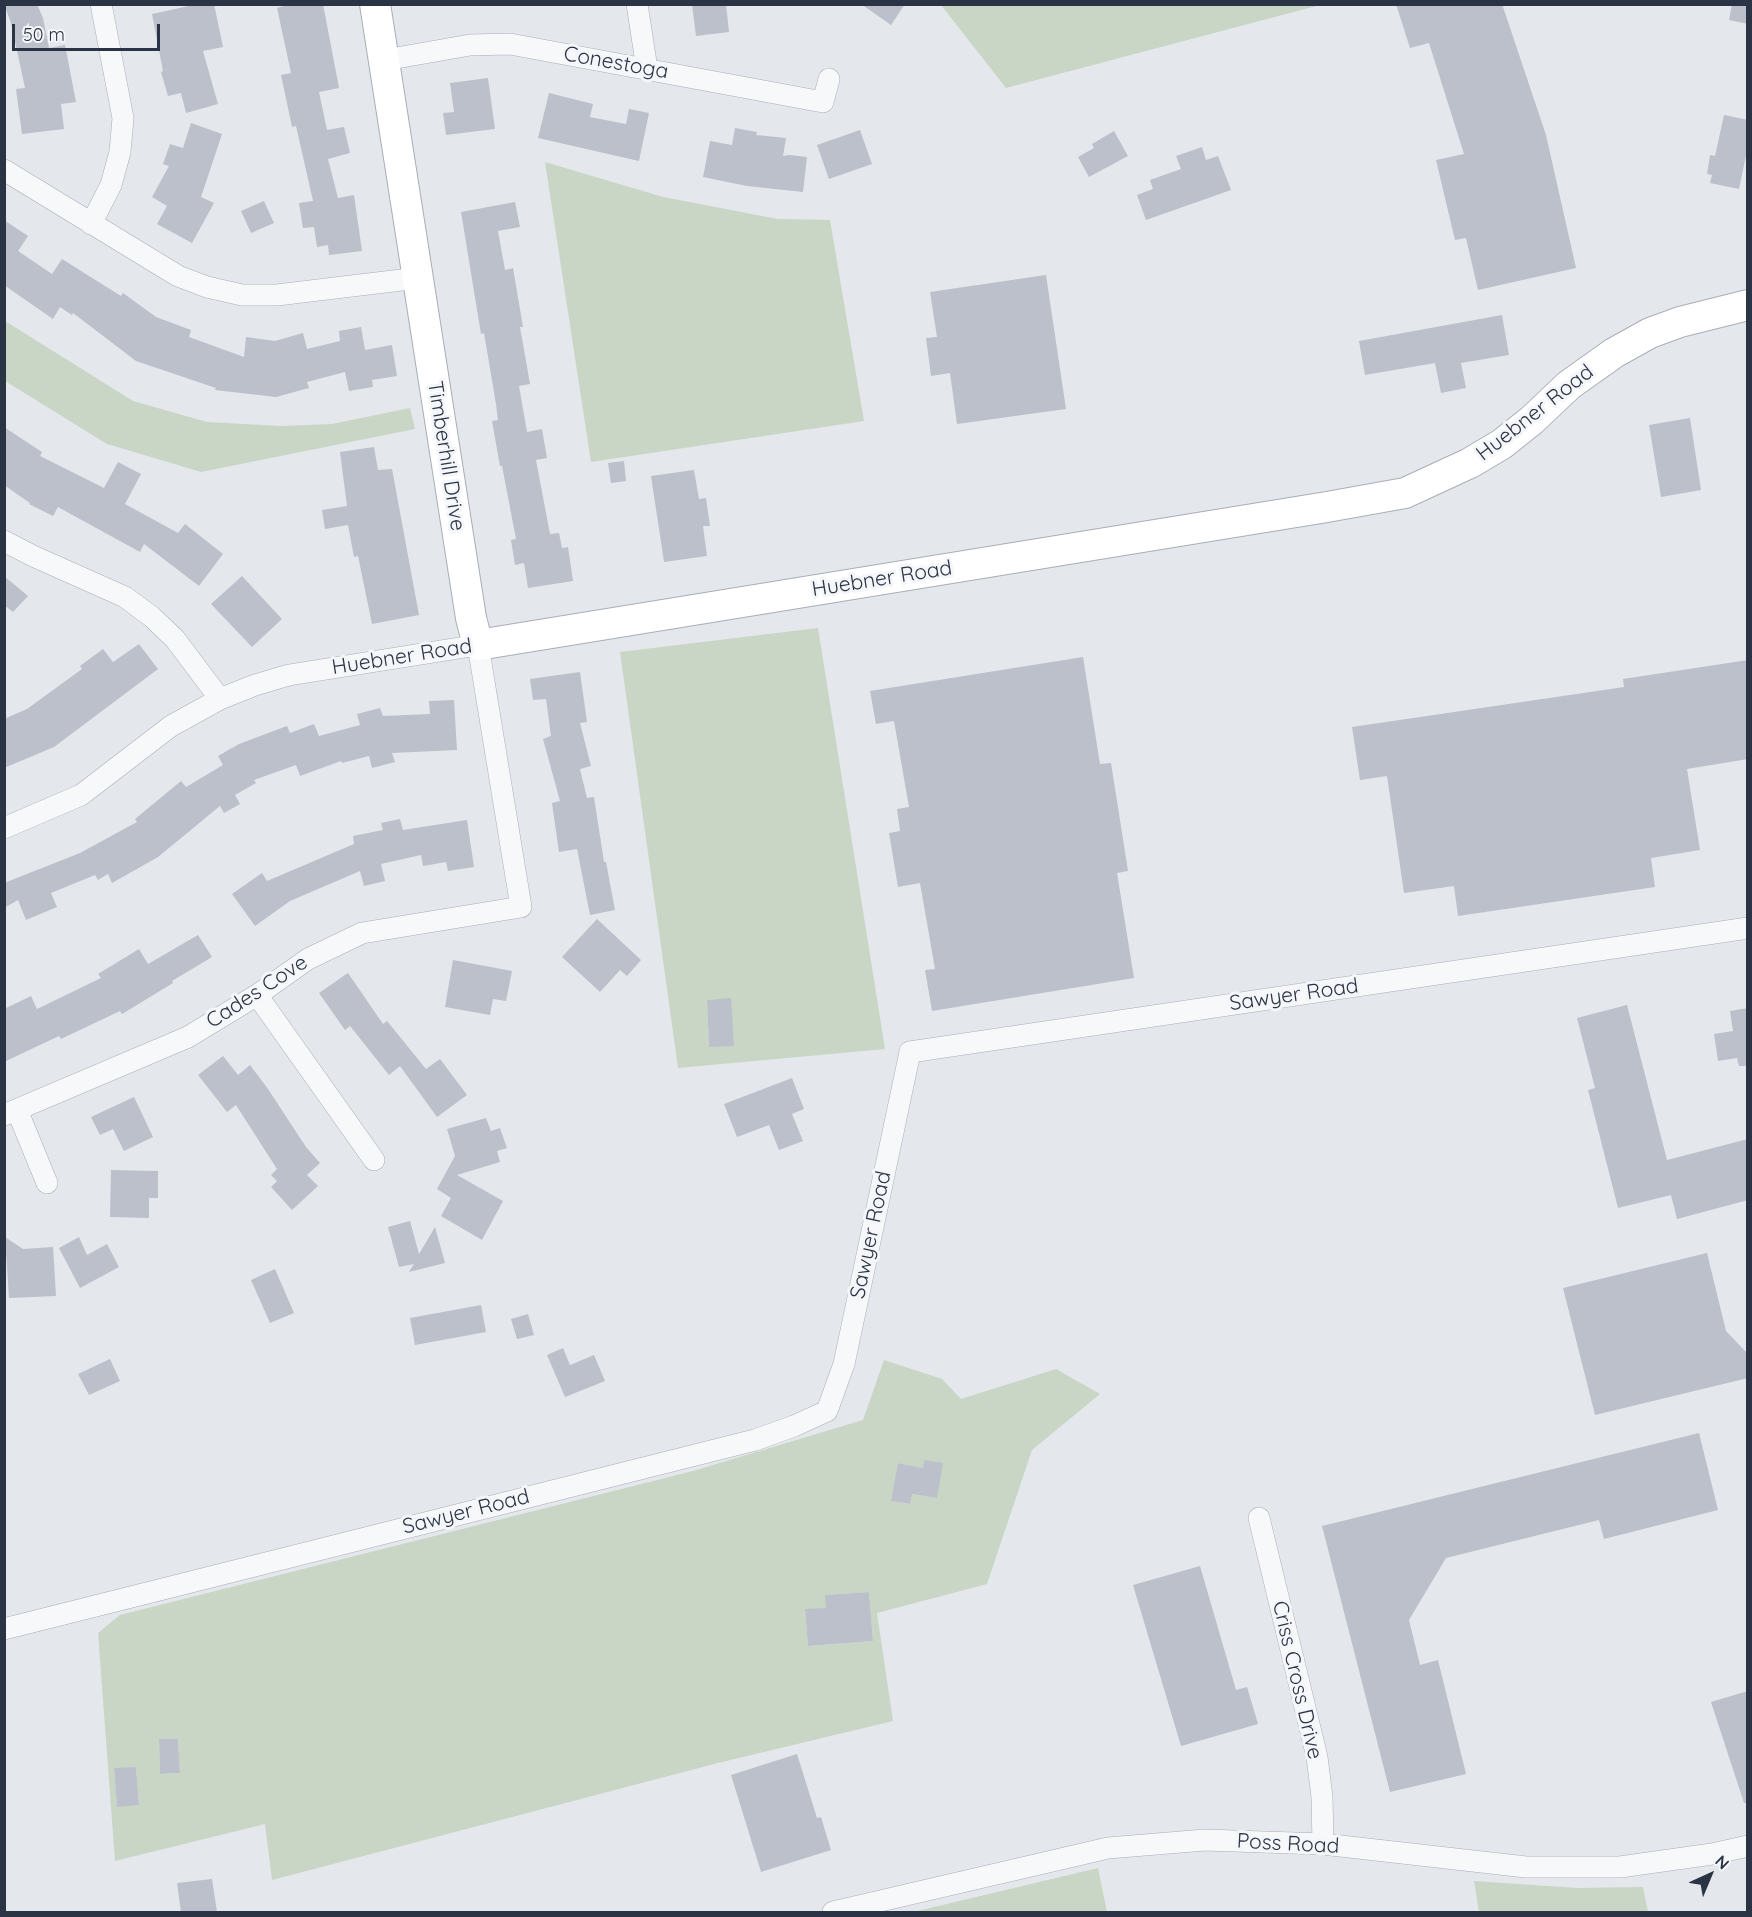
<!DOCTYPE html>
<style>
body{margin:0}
#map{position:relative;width:1752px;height:1917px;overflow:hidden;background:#e4e7ec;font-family:Quicksand,sans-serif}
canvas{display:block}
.frame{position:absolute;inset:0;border:6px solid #2b3445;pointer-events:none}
.north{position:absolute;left:1680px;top:1845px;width:60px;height:60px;-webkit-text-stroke:4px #f4f6f9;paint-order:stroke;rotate:44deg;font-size:16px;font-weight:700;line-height:24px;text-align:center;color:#2b3445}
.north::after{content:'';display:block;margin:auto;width:21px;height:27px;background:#2b3445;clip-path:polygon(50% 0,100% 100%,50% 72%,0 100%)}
.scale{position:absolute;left:12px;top:24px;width:148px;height:27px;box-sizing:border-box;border:3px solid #2b3445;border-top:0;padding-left:8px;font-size:18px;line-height:21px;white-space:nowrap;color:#2b3445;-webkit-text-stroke:4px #f4f6f9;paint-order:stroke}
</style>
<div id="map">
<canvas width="1752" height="1917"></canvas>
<div class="frame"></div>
<div class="north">N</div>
<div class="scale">50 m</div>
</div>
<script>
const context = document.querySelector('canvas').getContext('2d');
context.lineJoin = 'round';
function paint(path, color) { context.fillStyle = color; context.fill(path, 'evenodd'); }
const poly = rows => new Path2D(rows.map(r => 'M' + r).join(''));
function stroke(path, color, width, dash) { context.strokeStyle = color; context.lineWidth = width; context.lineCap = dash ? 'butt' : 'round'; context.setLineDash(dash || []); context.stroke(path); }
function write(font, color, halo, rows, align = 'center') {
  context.font = font + ' Quicksand,sans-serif'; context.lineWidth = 6; context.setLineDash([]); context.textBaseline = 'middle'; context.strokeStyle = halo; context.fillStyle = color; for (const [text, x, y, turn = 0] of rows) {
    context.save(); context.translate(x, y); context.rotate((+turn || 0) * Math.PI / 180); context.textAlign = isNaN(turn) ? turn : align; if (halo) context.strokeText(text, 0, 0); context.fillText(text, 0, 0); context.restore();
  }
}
paint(poly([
 [941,5,1320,5,1006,88],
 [545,162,663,197,778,219,830,220,864,421,591,462],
 [5,321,133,401,207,422,281,426,332,424,410,408,415,429,201,472,107,444,5,381],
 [818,628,885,1049,678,1068,620,652],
 [731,999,709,1047,707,1000],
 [884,1360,942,1379,961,1399,1056,1369,1100,1394,1032,1450,987,1584,877,1613,893,1721,718,1763,272,1880,265,1824,115,1861,98,1633,120,1615,693,1471,863,1420],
 [924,1460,937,1498,912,1494,909,1504,892,1501,898,1463,923,1468],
 [869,1592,873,1641,808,1646,805,1610,826,1608,826,1595],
 [178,1739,180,1773,160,1774,159,1740],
 [136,1767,139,1805,117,1806,114,1769],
 [1098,1868,1107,1912,913,1912],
 [1474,1881,1577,1888,1643,1887,1648,1912,1479,1912]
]), '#c9d6c5');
paint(poly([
 [4,4,37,4,43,18,49,48,65,45,76,102,61,104,64,129,22,134,16,89,25,88,11,23],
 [198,4,214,4,223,47,203,51,218,104,186,113,181,93,168,96,161,72,163,71,152,14],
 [291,4,323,4,339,88,319,92,327,130,344,127,350,153,328,159,338,198,354,195,362,251,329,255,328,245,317,247,314,227,303,228,299,203,313,201,296,126,292,127,281,75,291,73,277,8],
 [692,4,726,4,729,32,696,36],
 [861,4,905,4,891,25],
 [1396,4,1502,4,1546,135,1576,268,1478,290,1466,238,1455,240,1436,160,1464,154,1429,43,1410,48],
 [1732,4,1748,4,1748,24,1729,20],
 [488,78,495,129,446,135,443,113,454,112,450,83],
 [549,93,593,104,590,117,626,124,629,109,649,113,639,161,538,138],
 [1724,115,1748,120,1748,146,1739,189,1710,183,1712,175,1707,174,1710,155,1715,156],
 [191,123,222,134,201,197,214,203,192,243,157,224,167,206,152,197,169,166,163,164,170,144,183,148],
 [735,128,757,132,756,135,786,138,783,156,789,155,807,157,803,192,747,186,703,177,710,141,732,145],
 [860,130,872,164,829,179,817,145],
 [1114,131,1128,156,1089,177,1078,157,1094,148,1092,144],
 [1202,147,1206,160,1218,156,1231,190,1146,220,1137,195,1153,189,1150,180,1181,169,1176,156],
 [264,201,274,223,251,233,241,211],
 [515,202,520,227,498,231,505,270,513,268,523,327,520,327,530,384,519,386,527,432,542,429,547,458,536,460,550,534,559,533,562,548,568,547,573,581,528,588,524,563,515,565,511,540,516,539,502,466,500,466,492,421,498,420,496,404,484,333,481,334,461,212],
 [4,220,28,236,18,251,52,274,62,259,121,296,123,293,156,317,191,330,189,337,244,357,246,337,275,341,303,333,307,349,340,341,339,331,361,327,365,350,392,345,397,376,372,380,373,387,349,391,345,372,307,382,309,388,276,397,215,390,216,388,136,361,73,313,72,315,60,307,53,319,4,285],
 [1046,275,1066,409,957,424,950,373,931,376,926,338,937,337,930,292],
 [1502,315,1509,355,1461,363,1466,388,1441,393,1435,363,1365,375,1359,341],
 [1690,418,1701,490,1661,497,1649,425],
 [4,427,42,452,40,456,104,488,118,462,141,474,125,504,178,533,185,524,223,554,199,586,144,544,140,552,58,507,53,516,29,504,30,503,4,485],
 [374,447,378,470,392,469,419,615,372,624,358,556,354,557,348,525,325,529,322,510,347,506,340,452],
 [624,461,626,481,611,483,608,463],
 [694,470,699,499,706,498,710,526,703,526,707,556,664,562,651,476],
 [4,576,28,596,13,612,4,605],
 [242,576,282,619,252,647,211,604],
 [139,644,158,669,54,747,4,768,4,719,27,709,82,669,80,666,103,649,113,662],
 [1083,657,1100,764,1111,763,1128,871,1117,873,1134,978,932,1011,925,970,935,969,920,883,898,887,889,833,900,831,897,809,909,807,894,721,876,724,870,691],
 [1748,660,1748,759,1687,769,1700,850,1651,858,1655,887,1458,916,1454,886,1404,893,1387,776,1360,780,1352,727,1624,687,1623,679],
 [580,672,587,722,580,723,591,766,580,769,587,798,594,797,604,862,606,862,615,910,590,915,577,849,559,852,552,803,560,801,543,739,551,736,546,699,533,700,530,679],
 [454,700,457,750,392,753,395,762,372,768,369,756,342,763,341,761,300,776,296,765,254,780,256,783,235,795,240,804,224,813,220,806,158,857,112,883,108,874,98,880,95,875,51,893,57,907,26,920,18,900,4,908,4,883,80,853,137,822,135,819,181,781,186,787,223,765,218,756,239,744,287,726,290,733,314,724,319,736,360,725,357,714,380,708,383,716,430,714,429,701],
 [400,819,403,830,467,820,474,867,448,871,446,862,423,866,421,855,381,864,385,881,364,886,360,871,290,901,255,926,232,894,262,873,267,881,354,844,353,836,383,830,381,823],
 [597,919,641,960,627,976,620,970,600,992,562,957],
 [198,935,212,957,172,981,173,983,122,1014,120,1011,61,1039,59,1036,4,1062,4,1009,31,996,37,1009,101,978,98,974,139,949,148,964],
 [453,960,512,971,506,1001,493,999,490,1015,445,1007],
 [348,973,383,1024,387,1021,426,1069,440,1059,467,1095,437,1117,400,1066,389,1075,350,1026,345,1030,319,993],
 [731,998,734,1046,709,1047,707,1000],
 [1627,1005,1667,1160,1748,1139,1748,1200,1677,1219,1671,1195,1618,1208,1588,1090,1595,1088,1577,1018],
 [1748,1008,1748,1066,1739,1066,1737,1058,1718,1061,1714,1034,1733,1031,1730,1011],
 [223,1056,238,1075,250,1065,268,1089,306,1147,320,1163,307,1175,318,1186,292,1210,271,1187,277,1181,271,1175,277,1169,236,1105,227,1112,198,1075],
 [792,1078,804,1109,792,1114,803,1141,779,1150,769,1125,737,1137,724,1104],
 [134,1097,153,1137,124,1151,113,1129,100,1135,91,1117],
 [486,1118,491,1131,500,1128,507,1148,497,1151,500,1162,457,1175,503,1201,482,1240,441,1216,451,1198,437,1189,455,1156,447,1129],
 [111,1170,158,1171,158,1198,149,1198,149,1218,110,1217],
 [410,1221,419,1254,435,1227,445,1263,409,1272,414,1264,399,1267,388,1227],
 [5,1237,23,1249,53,1247,56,1296,9,1298],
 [79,1237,87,1255,107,1244,119,1267,80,1288,59,1248],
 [1707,1253,1726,1331,1748,1354,1748,1378,1595,1415,1563,1288],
 [275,1269,294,1313,270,1323,251,1280],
 [481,1305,486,1332,415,1345,410,1318],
 [528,1314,534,1335,517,1339,511,1319],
 [563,1348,570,1365,594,1355,605,1381,565,1397,547,1355],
 [110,1359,120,1381,89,1395,78,1374],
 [1699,1433,1718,1510,1604,1539,1599,1520,1446,1558,1409,1620,1420,1665,1438,1660,1466,1774,1390,1792,1322,1526],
 [924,1460,943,1463,937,1498,912,1494,910,1504,891,1501,898,1463,923,1468],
 [1200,1566,1236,1690,1247,1687,1258,1724,1181,1746,1133,1585],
 [869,1592,873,1641,808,1646,805,1609,826,1608,825,1595],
 [1748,1691,1748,1803,1744,1803,1711,1702],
 [159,1739,178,1739,180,1773,160,1774],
 [797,1754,817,1818,821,1817,831,1850,761,1872,731,1775],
 [136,1767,139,1805,117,1807,114,1768],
 [212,1879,217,1912,181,1912,177,1883]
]), '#bbc0ca');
const street = poly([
 [637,4,647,69],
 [385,60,470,45,510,44,823,102,829,79],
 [4,170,178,276,207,287,242,295,277,295,418,278],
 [91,224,111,185,120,152,123,118,101,4],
 [4,541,33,556,125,597,152,617,175,639,220,699],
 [4,828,81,795,171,726,220,699,255,685,289,675,478,645,521,907,362,933,308,959,257,995,188,1037,4,1115],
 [257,995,374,1160],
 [17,1110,47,1183],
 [1259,1518,1317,1757,1322,1797,1323,1844],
 [4,1629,755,1440,794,1426,827,1411,844,1364,910,1052,1748,928],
 [833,1912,1108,1848,1205,1840,1323,1844,1526,1867,1620,1867,1712,1854,1748,1846]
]);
const secondary = poly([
 [375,4,471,618,478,645,1327,507,1405,493,1470,463,1502,444,1532,420,1569,385,1614,353,1650,333,1680,322,1748,305]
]);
stroke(street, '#a9aeb7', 22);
stroke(secondary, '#a9aeb7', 32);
stroke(street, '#f7f8fa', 21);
stroke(secondary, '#fff', 30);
write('21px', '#2b3445', '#f4f6f9', [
 ["Conestoga",616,63,10],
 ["Huebner Road",1535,413,-38],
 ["Timberhill Drive",446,456,81],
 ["Huebner Road",882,579,-9],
 ["Huebner Road",402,657,-9],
 ["Cades Cove",257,992,-33],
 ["Sawyer Road",1294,995,-8],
 ["Sawyer Road",871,1235,-78],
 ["Sawyer Road",466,1512,-14],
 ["Criss Cross Drive",1297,1680,77],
 ["Poss Road",1288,1844,3]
]);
</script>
